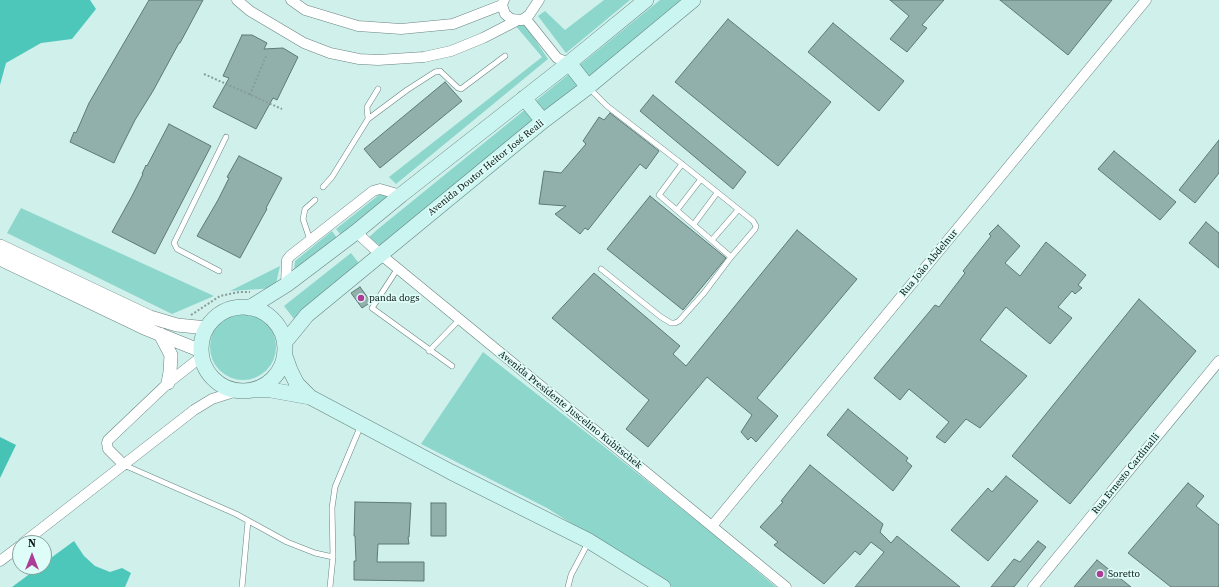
<!DOCTYPE html>
<meta charset="utf-8">
<style>
body{margin:0}
#map{position:relative;width:1219px;height:587px;overflow:hidden;background:#d0f0eb;font-family:"Source Serif 4",serif}
canvas{display:block}
.north{position:absolute;left:12px;top:535px;width:40px;height:40px;box-sizing:border-box;background:#defdf8;border:1px solid #8aa19d;border-radius:50%;rotate:0deg;font-size:11px;font-weight:700;line-height:16px;text-align:center;color:#0b1615}
.north::after{content:'';display:block;margin:auto;width:14px;height:18px;background:#ac3c98;clip-path:polygon(50% 0,100% 100%,50% 72%,0 100%)}
</style>
<div id="map">
<canvas width="1219" height="587"></canvas>
<div class="north">N</div>
</div>
<script>
const context = document.querySelector('canvas').getContext('2d');
context.lineJoin = 'round';
function paint(path, color) { context.fillStyle = color; context.fill(path, 'evenodd'); }
const poly = rows => new Path2D(rows.map(r => 'M' + r).join(''));
function stroke(path, color, width, dash) { context.strokeStyle = color; context.lineWidth = width; context.lineCap = dash ? 'butt' : 'round'; context.setLineDash(dash || []); context.stroke(path); }
function write(font, color, halo, rows, align = 'center') {
  context.font = font + ' "Source Serif 4",serif'; context.lineWidth = 3.5; context.setLineDash([]); context.textBaseline = 'middle'; context.strokeStyle = halo; context.fillStyle = color; for (const [text, x, y, turn = 0] of rows) {
    context.save(); context.translate(x, y); context.rotate((+turn || 0) * Math.PI / 180); context.textAlign = isNaN(turn) ? turn : align; if (halo) context.strokeText(text, 0, 0); context.fillText(text, 0, 0); context.restore();
  }
}
paint(poly([
 [604,0,630,0,566,53,538,16,545,11,565,30],
 [660,0,683,0,381,246,368,238,378,229],
 [524,23,548,59,396,184,389,177,542,57,515,25],
 [380,194,388,196,341,235,336,229],
 [21,208,214,296,172,314,7,233],
 [332,231,337,238,294,272,295,261],
 [351,253,361,266,294,319,284,306],
 [280,266,275,288,230,291],
 '210 347a33 33 0 1 1 66 0a33 33 0 1 1-66 0Z',
 [483,352,592,437,711,532,776,587,672,587,547,508,421,444]
]), '#8cd6cc');
paint(poly([
 [0,0,90,0,96,9,72,39,41,43,6,63,0,85],
 [74,541,84,556,95,566,110,572,122,568,131,573,125,587,12,587,39,567,44,567,44,563]
]), '#4cc7ba');
paint(poly([
 [0,437,16,445,0,478]
]), '#47c3b6');
const building = poly([
 [149,0,203,0,187,30,180,43,179,43,153,91,135,120,118,154,114,163,70,142,74,132,76,133,89,103,149,0],
 [890,0,944,0,922,25,927,28,907,52,890,39,909,16,890,0],
 [1000,0,1112,0,1068,55,1000,0],
 [728,19,831,102,778,166,675,82,728,19],
 [833,23,904,81,879,111,808,52,833,23],
 [242,35,252,35,267,43,264,49,283,48,298,57,277,100,273,98,256,129,213,107,229,78,223,76,242,35],
 [445,82,462,101,380,168,364,149,445,82],
 [653,95,746,172,733,189,640,111,653,95],
 [610,113,659,151,646,169,640,164,588,230,585,228,580,234,555,214,566,206,539,204,544,171,561,173,586,144,583,141,599,117,604,120,610,113],
 [169,124,211,146,155,254,112,232,132,196,143,174,142,174,146,165,147,166,169,124],
 [1219,140,1219,173,1195,203,1179,190,1219,140],
 [1114,151,1176,202,1160,220,1098,169,1114,151],
 [239,156,282,178,266,208,267,209,263,216,240,258,197,236,218,200,229,178,227,177,239,156],
 [650,196,726,258,683,310,607,249,650,196],
 [1206,222,1219,233,1219,268,1189,243,1206,222],
 [998,225,1020,246,1005,263,1020,276,1046,242,1086,275,1078,285,1082,288,1075,294,1072,291,1058,307,1072,318,1050,344,1006,307,980,340,1027,376,980,428,966,419,945,443,936,437,949,422,909,389,900,400,874,378,935,305,939,307,965,273,963,271,991,236,989,234,998,225],
 [797,230,857,279,757,398,778,416,756,442,751,437,748,440,741,432,752,415,707,377,648,447,626,429,649,400,552,318,594,273,680,346,673,354,686,366,797,230],
 [360,287,371,302,362,308,351,293,360,287],
 [1139,299,1196,351,1070,504,1012,456,1139,299],
 [848,409,908,458,906,461,912,466,893,491,827,435,848,409],
 [810,465,883,524,880,532,891,543,897,536,960,587,855,587,884,552,871,542,860,555,855,551,824,584,774,545,778,542,760,527,783,502,781,501,810,465],
 [1006,476,1038,501,988,561,951,530,988,488,992,492,1006,476],
 [1188,483,1204,496,1196,506,1219,525,1219,587,1171,587,1128,553,1188,483],
 [355,502,411,503,409,537,408,537,409,544,378,544,377,562,424,562,424,581,354,580,354,561,356,561,355,536,354,536,355,502],
 [431,503,446,503,446,536,431,536,431,503],
 [1038,541,1046,547,1014,587,991,587,1014,559,1020,562,1038,541],
 [1097,560,1131,587,1074,587,1097,560]
]);
paint(building, '#92b0ab');
stroke(building, '#5d7975', 1);
const service = poly([
 [589,88,607,106,682,164,753,221,756,226,755,229,731,257,704,293,679,321,675,323,671,323,661,317,601,269],
 [368,119,367,107,378,89],
 [682,164,659,195,731,257],
 [323,187,332,177,368,119,407,90,435,72,440,71,458,88,461,89,505,56],
 [677,210,701,179],
 [694,224,717,193],
 [310,240,303,219,305,209,315,200],
 [712,240,738,210],
 [398,268,372,308,452,366],
 [219,271,177,249,174,243,226,137],
 [429,351,460,319],
 [124,465,236,514,287,542,315,553,333,557],
 [242,587,248,521],
 [330,587,333,557,332,508,335,487,361,425],
 [568,587,571,575,589,541]
]);
const minor = poly([
 [237,0,250,11,304,43,330,53,359,59,378,60,424,57,451,51,483,38,518,20],
 [291,0,305,10,358,26,401,29,453,24,502,5],
 [504,0,502,5,505,14,511,19,522,20,529,15,539,0],
 [525,18,557,58,569,63],
 [356,232,380,254,786,587],
 [286,285,287,260,290,256,373,191,380,189,401,195],
 [124,465,108,449,107,443,108,440,168,383,201,357],
 [712,526,1146,0],
 [23,543,194,410,212,399,237,391],
 [0,561,20,546],
 [1033,587,1219,361]
]);
const tertiary = poly([
 [0,246,150,317,177,325,207,328],
 [0,259,144,328,201,351],
 [160,334,171,355,170,372,168,383]
]);
const secondary = poly([
 [569,63,588,87],
 [524,98,543,121],
 '201 349a42 42 0 1 1 84 0a42 42 0 1 1-84 0Z',
 [249,308,286,285,356,232,401,195,569,63,646,0],
 [285,342,307,315,543,121,588,87,693,0],
 [285,356,290,370,297,384,310,397],
 [253,390,271,390,310,397,451,472,589,541,663,587]
]);
stroke(service, '#688480', 6);
stroke(minor, '#688480', 11);
stroke(tertiary, '#688480', 14);
stroke(secondary, '#688480', 16);
stroke(poly([
 [204,74,282,109],
 [250,95,266,56],
 [191,315,220,296,239,292,250,292]
]), '#869e9a', 2, [2, 2]);
stroke(service, '#fff', 5);
stroke(minor, '#fff', 10);
stroke(tertiary, '#fff', 13);
stroke(secondary, '#caf5f0', 15);
for (const [x, y, r, color] of [
 [361,298,4,"#ac3c98"],
 [1100,574,4,"#ac3c98"]
]) { const dot = new Path2D(); dot.arc(x, y, r, 0, 2 * Math.PI); context.fillStyle = color; context.fill(dot); stroke(dot, '#defdf8', 1.5); }
write('10px', '#0b1615', '#defdf8', [
 ["Avenida Doutor Heitor José Reali",486,168,-39],
 ["Rua João Abdelnur",929,263,-50],
 ["Avenida Presidente Juscelino Kubitschek",570,410,39],
 ["Rua Ernesto Cardinalli",1126,474,-51]
]);
write('10px', '#0b1615', '#defdf8', [
 ["panda dogs",369,298],
 ["Soretto",1108,574]
], 'left');
</script>
